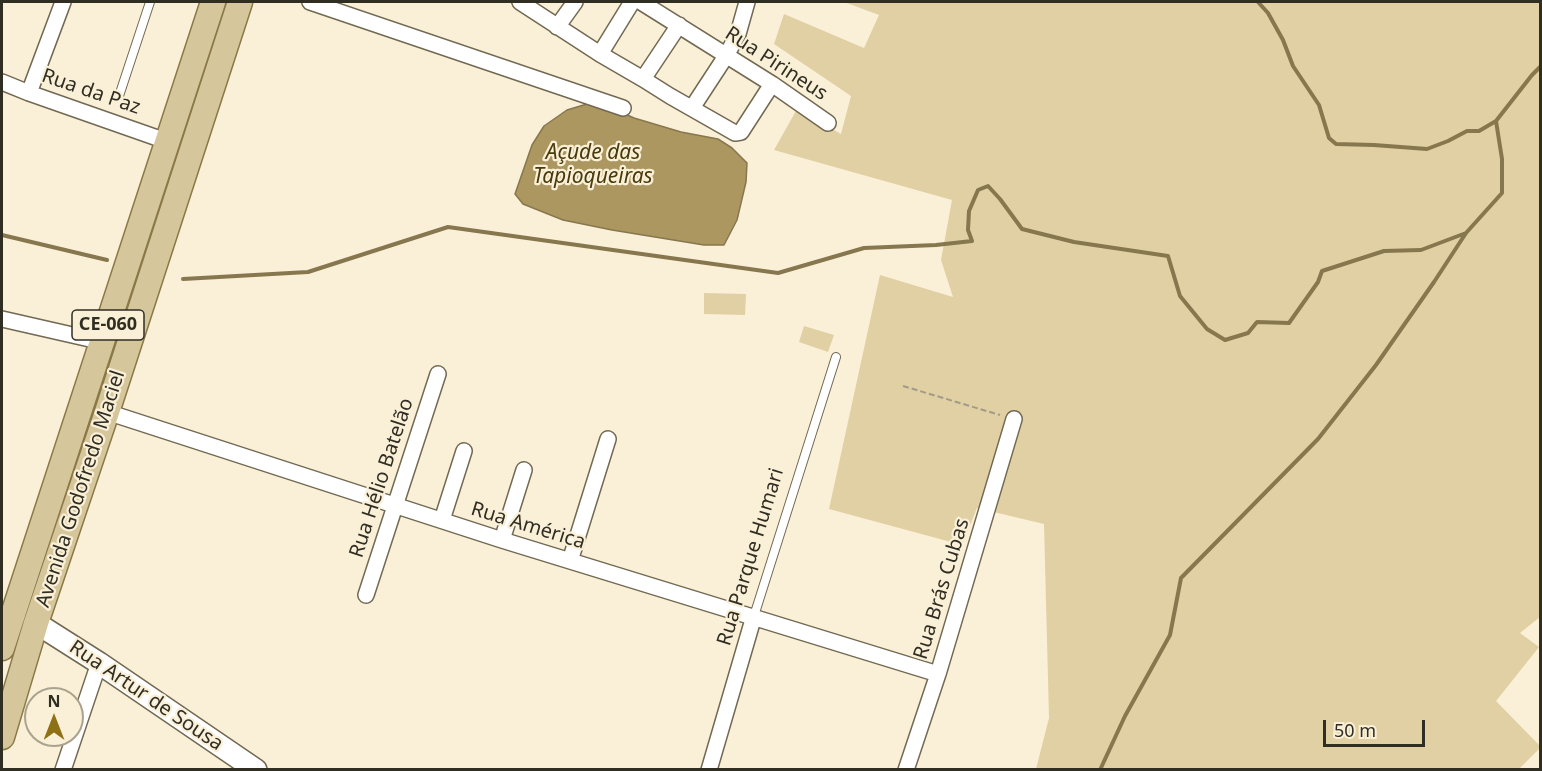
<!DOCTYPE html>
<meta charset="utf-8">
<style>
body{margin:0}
#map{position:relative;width:1542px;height:771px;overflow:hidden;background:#faf0d7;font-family:"Noto Sans",sans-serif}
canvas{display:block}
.frame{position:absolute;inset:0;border:3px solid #302d23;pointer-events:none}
.north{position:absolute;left:24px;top:687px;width:60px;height:60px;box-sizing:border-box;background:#faf0d7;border:2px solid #a9a28f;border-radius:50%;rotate:0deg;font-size:16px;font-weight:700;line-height:24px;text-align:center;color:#302d23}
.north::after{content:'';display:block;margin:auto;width:21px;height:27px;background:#8e7115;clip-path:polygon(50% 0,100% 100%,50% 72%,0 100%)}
.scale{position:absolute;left:1323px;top:720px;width:102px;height:27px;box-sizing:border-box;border:3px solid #302d23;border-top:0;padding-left:8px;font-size:18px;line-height:21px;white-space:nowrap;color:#302d23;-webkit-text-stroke:4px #faf0d7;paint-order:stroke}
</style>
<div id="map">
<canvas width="1542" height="771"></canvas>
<div class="frame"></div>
<div class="north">N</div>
<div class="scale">50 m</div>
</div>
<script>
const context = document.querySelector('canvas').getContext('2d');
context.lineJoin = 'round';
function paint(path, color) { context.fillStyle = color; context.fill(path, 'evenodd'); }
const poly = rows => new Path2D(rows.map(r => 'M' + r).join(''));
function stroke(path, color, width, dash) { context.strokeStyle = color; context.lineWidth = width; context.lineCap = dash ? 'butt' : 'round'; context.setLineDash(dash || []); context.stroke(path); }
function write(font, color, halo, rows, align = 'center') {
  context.font = font + ' "Noto Sans",sans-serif'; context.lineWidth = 4.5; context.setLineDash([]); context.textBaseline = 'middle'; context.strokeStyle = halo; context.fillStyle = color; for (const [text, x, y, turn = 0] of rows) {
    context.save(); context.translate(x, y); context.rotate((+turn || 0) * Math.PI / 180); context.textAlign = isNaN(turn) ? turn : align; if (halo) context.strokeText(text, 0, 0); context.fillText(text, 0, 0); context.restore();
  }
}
paint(poly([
 [844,2,1540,2,1540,617,1520,633,1539,647,1496,701,1540,746,1540,748,1518,770,1036,769,1049,718,1044,524,977,508,962,545,829,509,880,275,953,297,941,260,952,200,774,150,797,109,841,134,851,96,774,44,784,14,864,48,879,15],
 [704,293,746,294,745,315,704,314],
 [804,326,834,335,828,352,799,342]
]), '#e1d0a3');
const water = poly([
 [587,104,607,106,634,118,681,132,718,139,732,148,747,163,746,182,737,220,724,245,704,245,612,230,563,220,523,204,515,194,532,145,544,126,567,110,587,104]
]);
paint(water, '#ac9761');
stroke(water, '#87774e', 1.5);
stroke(poly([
 [1258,2,1268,13,1283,40,1293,66,1319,105,1329,138,1336,144,1374,145,1427,149,1448,141,1467,131,1479,131,1496,121],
 [2,235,107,260],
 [183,279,308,272,448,227,778,273,864,248,936,245,972,241,968,230,969,211,978,190,988,186,1000,199,1022,229,1074,242,1168,256,1180,296,1207,329,1225,340,1248,333,1257,322,1289,323,1318,282,1322,271,1384,251,1421,250,1466,233],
 [1100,770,1125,716,1170,635,1181,578,1318,439,1376,365,1434,282,1466,233,1502,193,1502,159,1496,121,1532,75,1540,67]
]), '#87774e', 4);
const lane = poly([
 [119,96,150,2],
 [754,616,836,357]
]);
const street = poly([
 [310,2,623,108],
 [520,2,600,54,643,79,670,96,735,133,741,132,772,84],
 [641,2,772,84,828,123],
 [557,27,575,2],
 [600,54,632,2],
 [643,79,679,25],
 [2,82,29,93,166,141],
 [29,93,63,2],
 [692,108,726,56,738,34,747,2],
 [2,319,103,342],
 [107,412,502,540,938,674],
 [442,520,464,451],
 [502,540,524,470],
 [570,561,608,439],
 [366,595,438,374],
 [63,770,99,663],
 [709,770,754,616],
 [906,770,938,674,1014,419]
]);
const secondary = poly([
 [36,623,99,663,256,770]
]);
const primary = poly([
 [2,648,213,2],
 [2,737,36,623,107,412,240,2]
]);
stroke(lane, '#726953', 10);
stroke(street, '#726953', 18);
stroke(secondary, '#726953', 24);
stroke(primary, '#8a7846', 27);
stroke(poly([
 [903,386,1000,415]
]), '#a29b89', 2, [6, 3]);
stroke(lane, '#fff', 8);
stroke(street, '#fff', 15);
stroke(secondary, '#fff', 21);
stroke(primary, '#d6c69b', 24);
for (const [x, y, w] of [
 [108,325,72]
]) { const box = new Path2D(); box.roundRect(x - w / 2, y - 15, w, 30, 4.5); context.fillStyle = '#faf0d7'; context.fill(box); stroke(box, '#302d23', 1.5); }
write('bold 18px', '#302d23', null, [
 ["CE-060",108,325]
]);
write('20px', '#302d23', '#faf0d7', [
 ["Rua Pirineus",776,64,33],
 ["Rua da Paz",91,92,19],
 ["Rua Hélio Batelão",382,478,-72],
 ["Avenida Godofredo Maciel",81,489,-72],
 ["Rua América",528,526,17],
 ["Rua Parque Humari",751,557,-73],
 ["Rua Brás Cubas",942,589,-73],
 ["Rua Artur de Sousa",146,696,34]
]);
write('italic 21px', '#493a0c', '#faf0d7', [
 ["Açude das",593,153],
 ["Tapioqueiras",593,177]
]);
</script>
